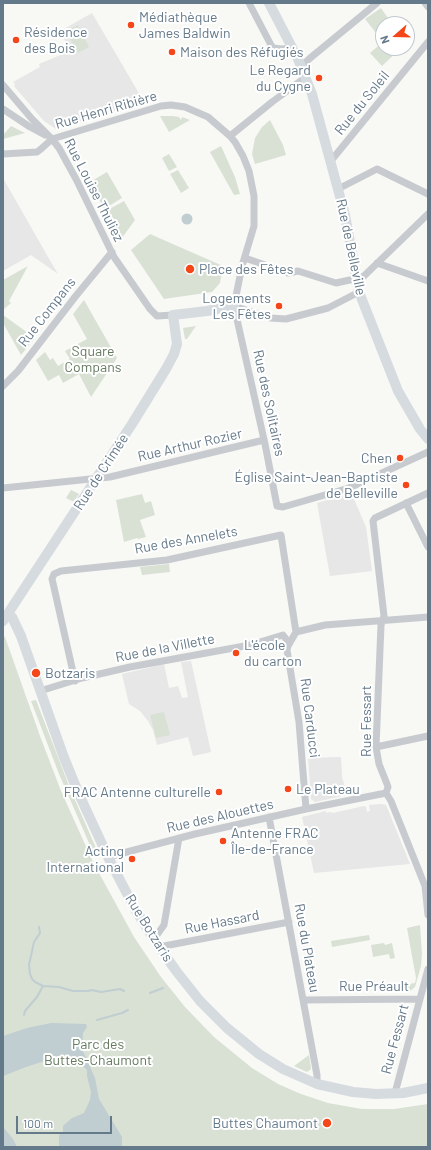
<!DOCTYPE html>
<meta charset="utf-8">
<style>
body{margin:0}
#map{position:relative;width:431px;height:1150px;overflow:hidden;background:#f8f8f5;font-family:Barlow,sans-serif}
canvas{display:block}
.frame{position:absolute;inset:0;border:4px solid #647989;pointer-events:none}
.north{position:absolute;left:375px;top:16px;width:40px;height:40px;box-sizing:border-box;background:#fff;border:1px solid #c1c9d0;border-radius:50%;rotate:250deg;font-size:11px;font-weight:700;line-height:16px;text-align:center;color:#647989}
.north::after{content:'';display:block;margin:auto;width:14px;height:18px;background:#f44619;clip-path:polygon(50% 0,100% 100%,50% 72%,0 100%)}
.scale{position:absolute;left:16px;top:1116px;width:96px;height:18px;box-sizing:border-box;border:2px solid #647989;border-top:0;padding-left:5px;font-size:12px;line-height:14px;white-space:nowrap;color:#647989;-webkit-text-stroke:3px #fff;paint-order:stroke}
</style>
<div id="map">
<canvas width="431" height="1150"></canvas>
<div class="frame"></div>
<div class="north">N</div>
<div class="scale">100 m</div>
</div>
<script>
const context = document.querySelector('canvas').getContext('2d');
context.lineJoin = 'round';
function paint(path, color) { context.fillStyle = color; context.fill(path, 'evenodd'); }
const poly = rows => new Path2D(rows.map(r => 'M' + r).join(''));
function stroke(path, color, width, dash) { context.strokeStyle = color; context.lineWidth = width; context.lineCap = dash ? 'butt' : 'round'; context.setLineDash(dash || []); context.stroke(path); }
function write(font, color, halo, rows, align = 'center') {
  context.font = font + ' Barlow,sans-serif'; context.lineWidth = 4; context.setLineDash([]); context.textBaseline = 'middle'; context.strokeStyle = halo; context.fillStyle = color; for (const [text, x, y, turn = 0] of rows) {
    context.save(); context.translate(x, y); context.rotate((+turn || 0) * Math.PI / 180); context.textAlign = isNaN(turn) ? turn : align; if (halo) context.strokeText(text, 0, 0); context.fillText(text, 0, 0); context.restore();
  }
}
paint(poly([
 [92,13,144,102,56,129,44,121,14,86,15,84,13,82,40,67,39,64,68,52,62,30],
 [3,178,48,257,58,274,31,255,3,271],
 [348,494,353,497,366,527,372,571,330,576,317,503],
 [191,661,211,752,193,756,188,737,157,745,153,730,148,721,140,711,129,704,122,674,164,664,169,688,178,686,182,698,188,697,181,662],
 [341,757,342,777,347,795,315,802,311,799,308,758],
 [381,804,386,805,410,864,314,873,302,817,326,811,326,813,330,812,333,813,364,806,366,807,367,812,370,811,369,805]
]), '#e6e7e6');
paint(poly([
 [381,8,392,24,383,24,383,48,401,48,382,66,370,53,383,42,365,19],
 [78,25,89,47,78,53,66,31],
 [160,116,173,116,179,117,181,120,182,117,190,120,169,132],
 [270,120,283,145,286,155,255,164,252,154,255,138,262,127],
 [11,126,25,133,3,139,4,134],
 [221,146,235,177,240,194,234,195,210,152],
 [169,154,177,167,169,171,162,158],
 [178,170,189,188,181,193,170,174],
 [107,172,122,198,104,209,90,182],
 [124,201,135,220,119,242,104,212],
 [150,234,223,266,220,283,212,292,164,299,131,250],
 [28,266,9,301,11,303,3,310,3,280],
 [84,300,117,358,91,397,79,374,63,383,59,375,48,381,36,360,45,352,50,360,53,358,58,366,70,359,65,351,87,339,73,314],
 [3,315,35,338,21,355,3,323],
 [196,326,187,339,185,339,183,328],
 [71,490,79,494,74,502,66,498],
 [142,494,145,503,151,501,155,515,140,520,146,537,138,539,137,538,124,542,116,500],
 [169,564,170,572,142,575,140,567],
 [3,636,5,637,40,736,61,791,93,862,134,937,161,977,185,1007,214,1037,252,1068,278,1084,301,1094,328,1103,362,1109,394,1109,428,1104,428,1147,3,1147],
 [36,700,71,791,96,848,92,850,59,774,31,701],
 [164,712,170,735,156,738,150,715],
 [420,925,422,954,421,966,415,987,409,992,390,992,392,989,397,986,415,983,416,978,407,928],
 [369,935,370,940,332,947,331,941],
 [384,943,385,945,392,943,395,958,390,959,389,954,373,957,371,945],
 [309,1055,311,1069,307,1072,294,1066]
]), '#d9e1d5');
paint(poly([
 '181.5 219a5.5 5.5 0 1 1 11 0a5.5 5.5 0 1 1-11 0Z',
 [51,1023,86,1024,87,1027,83,1033,82,1049,95,1078,99,1099,122,1137,122,1147,59,1147,59,1135,63,1132,63,1126,72,1118,84,1113,90,1100,91,1092,87,1076,87,1070,83,1066,82,1063,76,1058,63,1055,26,1067,3,1076,3,1036,27,1028],
 [3,1127,13,1139,17,1147,3,1147]
]), '#c0cdd1');
stroke(poly([
 [43,986,59,987,73,991,88,991,92,990,101,992,120,989,124,991],
 [150,993,163,988],
 [24,1015,25,1011,37,997,43,986,35,982,32,979,30,974,29,965,34,942,40,933,39,927],
 [97,1020,122,1013,128,1010]
]), '#c0cdd1', 2);
stroke(poly([
 [249,3,271,45,273,48,281,49,292,48],
 [425,3,428,7],
 [301,67,309,59,377,3],
 [3,85,32,119,52,139,59,148,76,179,114,257,150,309,157,316,173,315],
 [3,109,30,127,45,135],
 [230,136,272,102,306,77],
 [3,154,37,152,41,149,52,139,161,106,171,105,185,107,208,117,230,136,235,142,243,156,249,171,254,196,254,226,242,266,234,306,265,444,277,506,283,507,349,488,428,452],
 [330,162,428,42],
 [338,189,377,169,428,194],
 [245,258,288,273,298,271,336,283,359,278,364,276,428,214],
 [377,263,428,281],
 [234,306,270,318,286,319,328,308,359,292],
 [3,386,18,371,75,297,112,252],
 [3,488,110,477,264,440],
 [406,503,428,547],
 [296,632,288,646,287,650,299,722,306,809],
 [296,632,325,625,428,617],
 [75,681,53,583,52,579,54,574,61,571,167,560,281,535,296,632],
 [40,691,82,678,130,667,250,645,283,635,286,639,288,646],
 [376,747,428,736],
 [386,793,388,787,387,784,379,764,376,747,381,625,384,616,373,521,375,518,428,493],
 [386,793,391,801,425,886,428,915],
 [269,817,317,1075,317,1084],
 [108,857,195,834,306,809,386,793],
 [154,939,164,925,179,838],
 [159,947,289,922],
 [303,1000,420,999],
 [395,1093,428,969]
]), '#c7cbcf', 7);
stroke(poly([
 [269,3,298,59,312,94,345,215,359,292,398,391,420,429,428,439],
 [7,614,12,617,21,636,63,755,78,792,108,857,135,909,159,947,177,972,200,1001,227,1028,259,1054,283,1069,317,1084,353,1092,376,1094,403,1093,428,1088],
 [3,621,132,424,166,369,174,354,177,344,173,315,207,311,234,306]
]), '#d6dbdf', 10);
for (const [x, y, r, color] of [
 [131,25,4,"#f44619"],
 [16,40,4,"#f44619"],
 [172,52,4,"#f44619"],
 [319,78,4,"#f44619"],
 [190,269,5,"#f44619"],
 [279,306,4,"#f44619"],
 [400,458,4,"#f44619"],
 [406,485,4,"#f44619"],
 [236,653,4,"#f44619"],
 [36,673,5,"#f44619"],
 [288,789,4,"#f44619"],
 [219,792,4,"#f44619"],
 [223,841,4,"#f44619"],
 [132,859,4,"#f44619"],
 [327,1123,5,"#f44619"]
]) { const dot = new Path2D(); dot.arc(x, y, r, 0, 2 * Math.PI); context.fillStyle = color; context.fill(dot); stroke(dot, '#fff', 1.5); }
write('14px', '#647989', '#fff', [
 ["Médiathèque",139,17],
 ["James Baldwin",139,33],
 ["Résidence",24,32],
 ["des Bois",24,48],
 ["Maison des Réfugiés",180,52],
 ["Le Regard",311,70,"right"],
 ["du Cygne",311,86,"right"],
 ["Place des Fêtes",199,269],
 ["Logements",271,298,"right"],
 ["Les Fêtes",271,314,"right"],
 ["Chen",392,458,"right"],
 ["Église Saint-Jean-Baptiste",398,477,"right"],
 ["de Belleville",398,493,"right"],
 ["L'école",244,645],
 ["du carton",244,661],
 ["Botzaris",45,673],
 ["Le Plateau",296,789],
 ["FRAC Antenne culturelle",211,792,"right"],
 ["Antenne FRAC",231,833],
 ["Île-de-France",231,849],
 ["Acting",124,851,"right"],
 ["International",124,867,"right"],
 ["Buttes Chaumont",318,1123,"right"]
], 'left');
write('14px', '#647989', '#fff', [
 ["Rue du Soleil",362,103,-51],
 ["Rue Henri Ribière",106,110,-16],
 ["Rue Louise Thuliez",94,190,63],
 ["Rue de Belleville",351,247,78],
 ["Rue Compans",47,312,-52],
 ["Rue des Solitaires",269,403,78],
 ["Rue Arthur Rozier",190,445,-13],
 ["Rue de Crimée",101,472,-57],
 ["Rue des Annelets",186,540,-10],
 ["Rue de la Villette",165,648,-11],
 ["Rue Carducci",310,718,83],
 ["Rue Fessart",366,721,-90],
 ["Rue des Alouettes",220,816,-13],
 ["Rue Hassard",222,922,-11],
 ["Rue Botzaris",149,928,58],
 ["Rue du Plateau",307,948,80],
 ["Rue Préault",374,986],
 ["Rue Fessart",395,1039,-75]
]);
write('14px', '#667a60', '#fff', [
 ["Square",93,351],
 ["Compans",93,367],
 ["Parc des",98,1044],
 ["Buttes-Chaumont",98,1060]
]);
</script>
